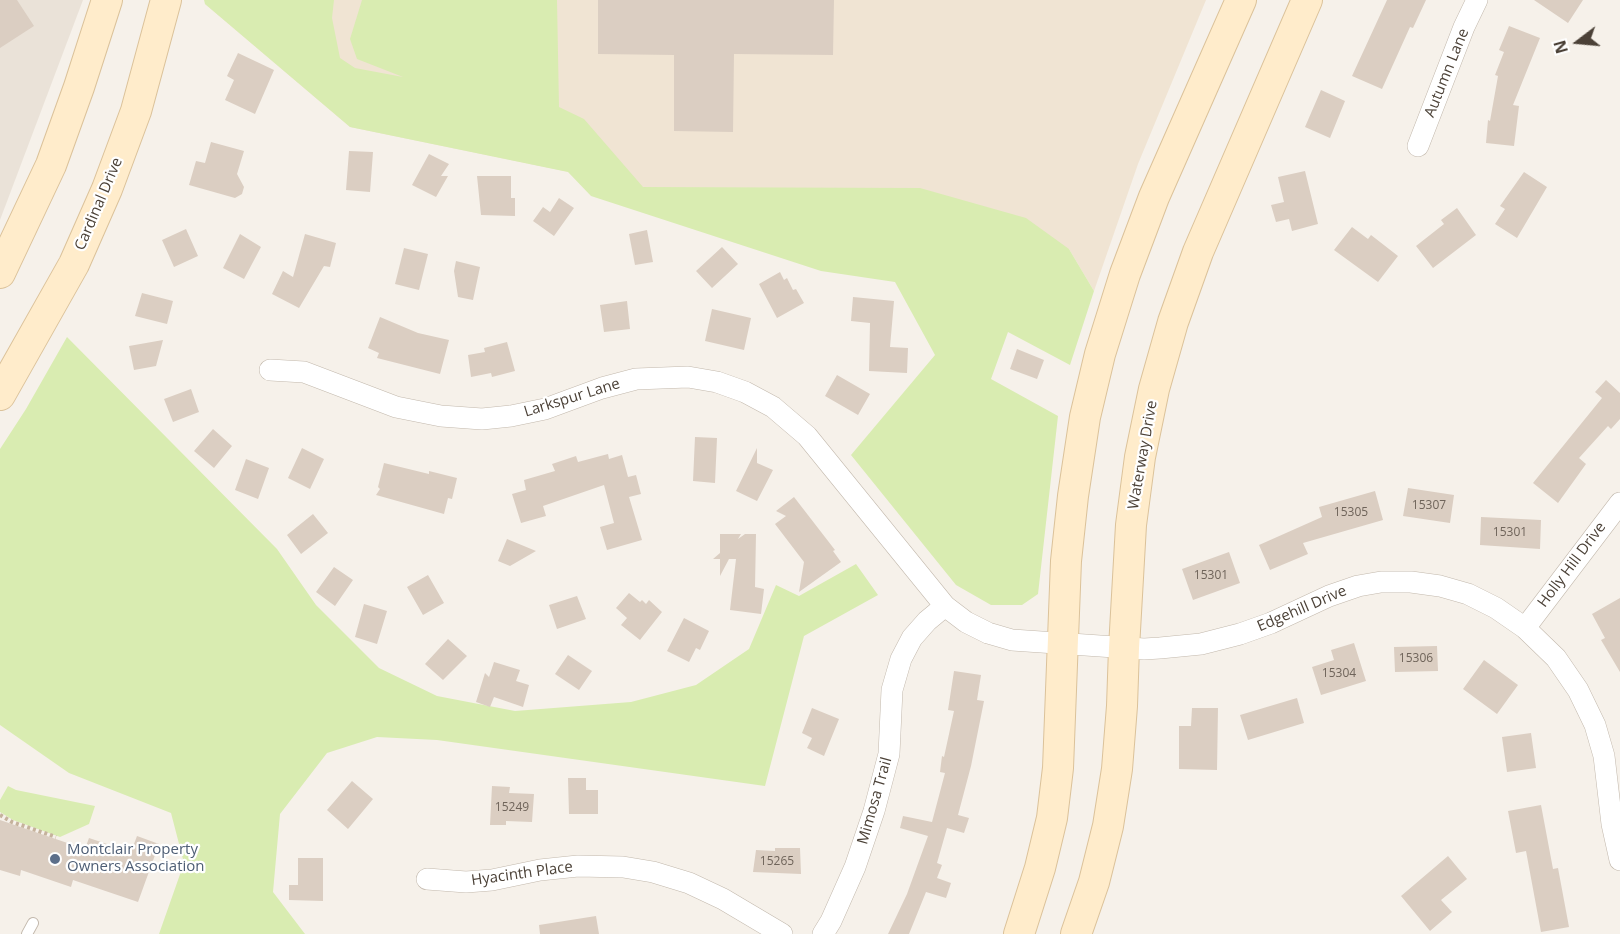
<!DOCTYPE html>
<style>
body{margin:0}
#map{position:relative;width:1620px;height:934px;overflow:hidden;background:#f6f1ea;font-family:"Open Sans",sans-serif}
canvas{display:block}
.north{position:absolute;left:1548px;top:12px;width:60px;height:60px;-webkit-text-stroke:4px #fff;paint-order:stroke;rotate:254deg;font-size:16px;font-weight:700;line-height:24px;text-align:center;color:#4b4137}
.north::after{content:'';display:block;margin:auto;width:21px;height:27px;background:#4b4137;clip-path:polygon(50% 0,100% 100%,50% 72%,0 100%)}
</style>
<div id="map">
<canvas width="1620" height="934"></canvas>
<div class="north">N</div>
</div>
<script>
const context = document.querySelector('canvas').getContext('2d');
context.lineJoin = 'round';
function paint(path, color) { context.fillStyle = color; context.fill(path, 'evenodd'); }
const poly = rows => new Path2D(rows.map(r => 'M' + r).join(''));
function stroke(path, color, width, dash) { context.strokeStyle = color; context.lineWidth = width; context.lineCap = dash ? 'butt' : 'round'; context.setLineDash(dash || []); context.stroke(path); }
function write(font, color, halo, rows, align = 'center') {
  context.font = font + ' "Open Sans",sans-serif'; context.lineWidth = 4.5; context.setLineDash([]); context.textBaseline = 'middle'; context.strokeStyle = halo; context.fillStyle = color; for (const [text, x, y, turn = 0] of rows) {
    context.save(); context.translate(x, y); context.rotate((+turn || 0) * Math.PI / 180); context.textAlign = isNaN(turn) ? turn : align; if (halo) context.strokeText(text, 0, 0); context.fillText(text, 0, 0); context.restore();
  }
}
paint(poly([
 [0,0,83,0,0,220]
]), '#eae2d8');
paint(poly([
 [210,0,1206,0,1138,164,1094,291,1069,249,715,202,350,127,205,4]
]), '#f0e4d3');
paint(poly([
 [204,0,334,0,332,18,340,58,355,68,403,77,357,59,350,39,362,0,557,0,559,107,584,119,643,187,920,188,1026,218,1069,249,1094,291,1070,365,1008,332,991,379,1058,416,1038,594,1022,605,991,605,956,585,851,455,935,355,895,282,821,271,591,196,568,172,350,127,205,4],
 [67,337,277,549,316,605,379,668,437,696,515,711,631,702,696,685,749,649,776,585,799,596,856,564,878,595,804,636,765,786,437,740,377,737,327,753,280,814,273,892,305,934,159,934,184,863,171,813,69,773,0,725,0,449,26,409],
 [8,786,16,790,95,806,89,824,60,837,13,820,0,812,0,800]
]), '#d9ecb1');
paint(poly([
 [0,0,17,0,34,26,0,48],
 [598,0,834,0,833,55,734,54,733,132,674,131,674,55,598,54],
 [1387,0,1426,0,1413,28,1410,27,1382,89,1352,76],
 [1534,0,1583,0,1568,23],
 [1509,26,1540,38,1513,105,1519,106,1514,146,1486,143,1488,120,1490,121,1498,76,1495,75,1504,52,1499,50],
 [238,53,274,70,255,114,225,100,234,80,227,76],
 [1321,90,1345,101,1330,138,1305,127],
 [211,142,244,151,237,174,244,187,242,194,235,198,189,185,196,161,205,163],
 [349,151,373,152,370,192,346,190],
 [429,154,449,164,441,176,448,176,436,197,412,185],
 [1305,171,1318,224,1292,231,1289,219,1276,222,1271,205,1284,202,1278,177],
 [1524,172,1547,187,1517,238,1495,224,1505,209,1500,206],
 [477,176,511,176,511,198,515,198,515,216,481,215],
 [559,198,574,208,554,236,533,221,543,207,550,212],
 [1457,208,1476,235,1433,268,1416,246,1444,224,1441,220],
 [1352,227,1368,239,1371,235,1398,256,1378,282,1334,250],
 [186,229,198,256,174,267,162,240],
 [647,230,653,262,635,265,629,234],
 [240,234,261,247,244,279,223,268],
 [305,234,336,243,330,267,324,266,299,308,272,294,283,271,293,277],
 [722,247,738,264,712,288,696,271],
 [404,248,428,254,419,290,395,284],
 [456,261,480,267,473,300,458,297,454,271],
 [780,272,784,280,787,278,793,290,796,289,804,303,777,318,759,284],
 [142,293,173,301,167,324,135,316],
 [853,297,894,301,890,347,908,348,907,373,869,371,870,323,851,321],
 [627,301,630,329,604,332,600,305],
 [712,309,751,318,744,350,705,341],
 [380,317,418,333,449,340,440,374,377,358,379,353,368,348],
 [163,340,156,366,134,370,129,346],
 [507,342,515,371,492,377,491,373,471,377,468,355,485,352,484,348],
 [1017,349,1044,360,1037,379,1010,369],
 [837,375,870,394,858,415,825,396],
 [1606,380,1620,393,1620,419,1611,429,1608,426,1579,458,1586,464,1558,503,1533,483,1602,398,1595,392],
 [191,389,199,412,173,422,164,399],
 [213,429,232,446,214,468,194,451],
 [695,437,717,438,715,483,693,481],
 [302,448,324,459,310,489,288,478],
 [757,448,757,463,773,470,757,501,736,491],
 [608,454,609,459,622,455,628,477,636,475,641,494,629,497,642,540,607,550,600,527,614,523,604,485,543,506,546,516,521,523,512,494,526,490,524,480,555,471,552,464,576,456,578,462],
 [246,459,269,468,258,499,235,490],
 [384,463,429,474,429,471,457,478,452,499,448,498,444,514,376,495,380,489,378,487],
 [1408,488,1454,495,1450,523,1403,516],
 [1375,491,1383,520,1303,543,1308,554,1270,570,1259,545,1322,517,1319,507],
 [794,497,835,550,833,551,841,562,799,592,804,562,775,524,786,516,776,511],
 [313,514,328,533,301,554,287,535],
 [1481,517,1541,520,1540,549,1480,545],
 [720,534,741,534,738,539,745,534,756,534,755,587,764,589,761,614,730,610,736,559,729,559,720,576,720,559,713,559,720,553],
 [507,539,536,551,510,566,498,561],
 [1229,552,1240,583,1193,600,1182,569],
 [334,567,353,580,335,606,316,592],
 [428,575,444,603,423,615,407,587],
 [629,593,640,602,642,600,646,604,649,600,662,612,640,640,621,625,627,618,616,608],
 [577,596,586,619,557,629,549,605],
 [1620,598,1620,672,1601,640,1605,638,1592,614],
 [364,604,387,611,377,644,355,637],
 [684,618,709,631,700,650,696,648,689,662,667,651],
 [448,639,467,656,443,680,425,664],
 [1354,643,1366,681,1321,695,1312,667,1334,660,1331,650],
 [1437,646,1438,671,1395,672,1394,647],
 [568,655,592,671,579,690,555,674],
 [1484,660,1518,685,1497,714,1463,689],
 [494,662,520,670,516,681,529,685,523,707,494,697,490,707,476,702,485,673,489,677],
 [954,671,981,675,977,700,984,701,971,766,958,815,969,818,964,833,947,828,937,863,942,865,937,878,951,883,946,898,926,892,909,934,888,934,907,894,928,836,900,828,903,816,932,822,945,773,940,772,942,756,944,757,954,711,948,710],
 [1297,698,1304,723,1248,740,1240,715],
 [812,708,839,719,824,756,807,748,812,738,802,733],
 [1192,708,1218,708,1217,770,1179,769,1179,726,1191,726],
 [1531,733,1536,768,1507,772,1502,737],
 [568,778,586,778,586,790,598,790,598,814,569,814],
 [352,781,373,799,348,829,327,810],
 [492,786,510,787,509,793,534,794,532,822,506,821,506,825,490,825],
 [1541,805,1553,869,1558,868,1569,927,1541,932,1526,851,1516,853,1508,811],
 [0,820,85,849,89,838,131,852,137,836,159,844,138,902,73,880,71,887,21,870,20,876,0,870],
 [775,848,800,848,801,874,753,872,756,850,775,851],
 [1448,856,1467,879,1441,900,1452,912,1430,931,1401,896],
 [298,858,323,858,323,901,289,900,289,885,298,885],
 [596,916,599,934,540,934,539,925]
]), '#dbcec2');
const lane = poly([
 [27,934,33,923]
]);
const street = poly([
 [1418,146,1464,27,1477,0],
 [270,370,304,372,396,407,441,416,482,419,511,416,545,409,602,388,636,379,688,377,717,382,745,392,773,407,807,436,945,606,966,622,988,633,1012,640,1144,649,1160,648,1201,644,1240,634,1271,623,1329,596,1358,586,1381,582,1411,582,1440,586,1468,594,1496,608,1525,628,1556,658,1578,690,1595,725,1604,756,1612,824,1620,860],
 [1525,628,1620,503],
 [427,879,466,882,492,880,540,870,578,866,623,867,653,872,689,883,723,899,782,934],
 [823,934,831,921,855,867,874,811,889,754,892,690,901,659,912,638,927,621,945,606]
]);
const secondary = poly([
 [0,273,51,165,79,87,107,0],
 [0,395,74,264,107,189,136,111,166,0],
 [1019,934,1040,868,1052,818,1058,768,1066,561,1073,496,1085,417,1100,354,1125,274,1154,197,1241,0],
 [1076,934,1094,882,1108,826,1117,769,1122,706,1124,648,1131,525,1140,457,1154,389,1173,322,1198,252,1307,0]
]);
stroke(lane, '#c2b8ac', 12);
stroke(street, '#c2b8ac', 22);
stroke(secondary, '#dbc29a', 32);
stroke(poly([
 [0,815,12,822,56,837]
]), '#c5b29c', 4, [3, 3]);
stroke(lane, '#fff', 10);
stroke(street, '#fff', 21);
stroke(secondary, '#ffeccb', 30);
for (const [x, y, r, color] of [
 [55,859,6,"#5c6f8a"]
]) { const dot = new Path2D(); dot.arc(x, y, r, 0, 2 * Math.PI); context.fillStyle = color; context.fill(dot); stroke(dot, '#fff', 2); }
write('12px', '#6f645a', null, [
 ["15307",1429,506],
 ["15305",1351,513],
 ["15301",1510,533],
 ["15301",1211,576],
 ["15306",1416,659],
 ["15304",1339,674],
 ["15249",512,808],
 ["15265",777,862]
]);
write('15px', '#4b4137', '#fff', [
 ["Autumn Lane",1447,73,-68],
 ["Cardinal Drive",99,204,-67],
 ["Larkspur Lane",572,398,-17],
 ["Waterway Drive",1143,455,-80],
 ["Holly Hill Drive",1572,565,-53],
 ["Edgehill Drive",1302,609,-23],
 ["Mimosa Trail",875,801,-74],
 ["Hyacinth Place",522,874,-8]
]);
write('15px', '#4e5e75', '#fff', [
 ["Montclair Property",67,850],
 ["Owners Association",67,867]
], 'left');
</script>
